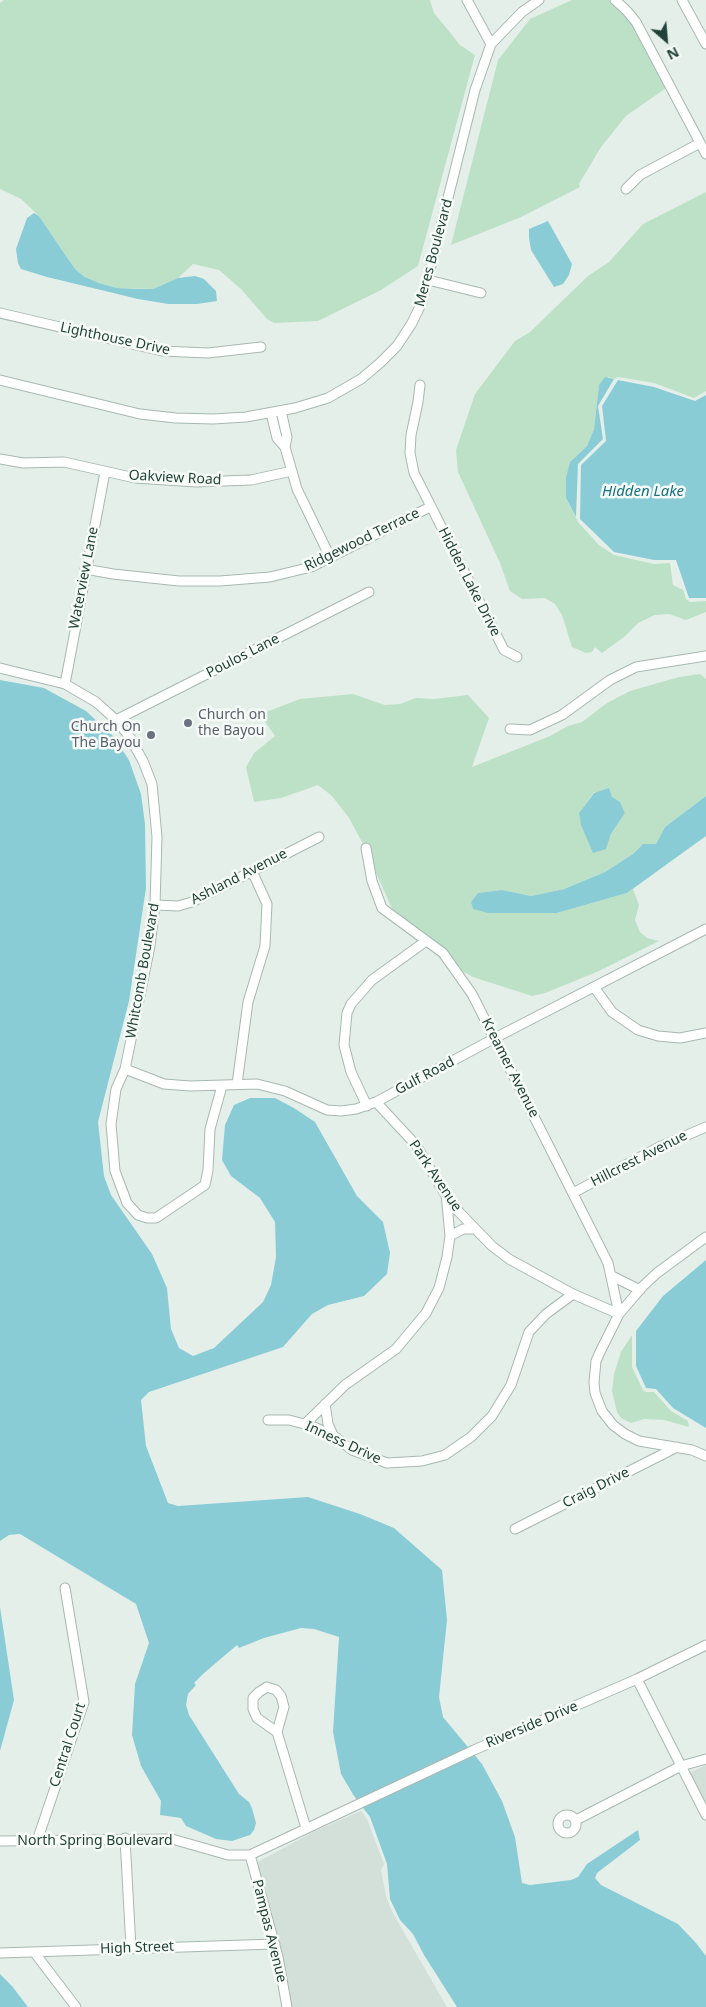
<!DOCTYPE html>
<style>
body{margin:0}
#map{position:relative;width:706px;height:2007px;overflow:hidden;background:#e5efea;font-family:"Noto Sans",sans-serif}
canvas{display:block}
.north{position:absolute;left:641px;top:15px;width:50px;height:50px;-webkit-text-stroke:4px #f6fbf8;paint-order:stroke;rotate:153deg;font-size:14px;font-weight:700;line-height:20px;text-align:center;color:#224239}
.north::after{content:'';display:block;margin:auto;width:18px;height:22px;background:#224239;clip-path:polygon(50% 0,100% 100%,50% 72%,0 100%)}
</style>
<div id="map">
<canvas width="706" height="2007"></canvas>
<div class="north">N</div>
</div>
<script>
const context = document.querySelector('canvas').getContext('2d');
context.lineJoin = 'round';
function paint(path, color) { context.fillStyle = color; context.fill(path, 'evenodd'); }
const poly = rows => new Path2D(rows.map(r => 'M' + r).join(''));
function stroke(path, color, width, dash) { context.strokeStyle = color; context.lineWidth = width; context.lineCap = dash ? 'butt' : 'round'; context.setLineDash(dash || []); context.stroke(path); }
function write(font, color, halo, rows, align = 'center') {
  context.font = font + ' "Noto Sans",sans-serif'; context.lineWidth = 5; context.setLineDash([]); context.textBaseline = 'middle'; context.strokeStyle = halo; context.fillStyle = color; for (const [text, x, y, turn = 0] of rows) {
    context.save(); context.translate(x, y); context.rotate((+turn || 0) * Math.PI / 180); context.textAlign = isNaN(turn) ? turn : align; if (halo) context.strokeText(text, 0, 0); context.fillText(text, 0, 0); context.restore();
  }
}
paint(poly([
 [706,1765,706,1806,689,1773],
 [361,1811,367,1819,384,1864,381,1870,387,1900,394,1915,447,2007,291,2007,256,1863,315,1831]
]), '#d3dfd9');
paint(poly([
 [4,0,430,0,434,13,444,25,460,45,475,55,418,266,381,290,318,321,274,323,267,319,241,289,219,270,193,264,178,278,153,289,117,288,99,283,85,277,76,270,66,256,39,216,21,199,0,189,0,3],
 [572,0,609,0,621,10,632,24,666,88,626,116,601,147,579,184,580,187,521,217,451,245,498,60,530,19],
 [706,192,706,391,694,398,654,383,618,377,614,379,609,377,599,385,594,429,587,446,570,462,566,498,578,522,599,545,614,555,654,564,670,563,673,585,683,590,686,599,690,602,706,601,706,612,686,620,669,614,655,615,638,623,624,637,602,653,595,647,592,652,586,653,572,647,562,615,555,604,545,598,522,599,510,591,500,563,458,472,456,450,475,394,515,341,530,332,588,276,609,262,643,224],
 [700,674,706,679,706,796,665,827,656,844,643,844,633,854,605,872,564,889,531,896,502,890,479,893,471,902,488,913,557,913,627,893,633,889,639,905,635,920,640,932,647,938,659,941,599,971,545,993,532,996,473,977,462,971,445,949,395,915,372,864,369,844,363,844,349,818,332,796,318,785,281,798,254,802,246,767,254,753,275,736,264,720,266,712,300,699,353,694,385,705,400,704,416,698,434,699,468,695,489,718,472,767,550,736,568,726,582,722,607,703,630,691,679,677],
 [594,792,612,798,620,802,625,813,611,834,606,848,579,813],
 [632,1335,632,1367,643,1390,646,1392,654,1392,671,1411,688,1421,689,1427,664,1420,644,1419,631,1423,621,1418,617,1412,612,1391,614,1374,621,1352]
]), '#bde1c6');
paint(poly([
 [34,213,39,216,66,256,76,270,85,277,99,283,117,288,139,289,153,289,178,278,195,276,204,279,216,291,217,301,197,304,168,304,138,299,47,277,21,269,18,263,16,249,27,218],
 [548,221,572,264,569,275,563,284,554,287,531,250,529,238,529,229],
 [605,377,614,379,598,406,603,439,578,464,576,517,566,498,566,478,570,462,587,446,594,429,599,385],
 [618,380,654,387,695,401,706,395,706,598,689,598,676,560,654,560,614,552,580,519,581,465,606,441,602,406],
 [0,680,44,688,86,711,113,736,129,760,141,794,145,824,146,888,129,1001,98,1122,104,1176,111,1195,152,1254,167,1288,171,1329,179,1348,193,1356,214,1348,263,1302,271,1285,276,1257,275,1222,260,1198,231,1176,222,1160,225,1125,234,1105,250,1098,275,1098,294,1108,315,1122,357,1196,383,1222,390,1253,387,1274,364,1296,328,1305,312,1314,283,1347,149,1392,141,1400,146,1446,168,1503,178,1506,308,1497,360,1514,394,1528,442,1570,447,1620,439,1697,443,1717,482,1764,502,1801,515,1837,522,1883,530,1885,571,1880,578,1877,587,1864,638,1830,640,1840,597,1873,595,1878,601,1885,678,1924,696,1943,706,1956,706,2007,457,2007,424,1955,413,1934,400,1920,390,1899,387,1864,370,1817,354,1796,341,1774,333,1732,339,1637,314,1629,301,1628,264,1638,239,1648,237,1645,203,1674,194,1683,196,1685,188,1694,186,1705,189,1715,239,1794,249,1802,252,1808,256,1823,254,1830,250,1835,232,1841,216,1839,186,1826,181,1818,160,1815,161,1801,141,1766,132,1735,135,1684,149,1643,136,1604,20,1534,9,1535,0,1541],
 [609,788,612,797,620,802,625,813,611,834,606,849,593,853,581,825,579,813,594,793],
 [706,796,706,836,627,893,557,913,488,913,473,909,471,902,478,893,502,890,531,896,564,889,605,872,633,854,643,844,656,844,665,827],
 [706,1260,706,1428,673,1408,656,1389,646,1388,636,1366,636,1331,663,1296],
 [0,1607,14,1700,0,1751],
 [0,1974,12,1986,28,2007,0,2007]
]), '#8accd6');
const minor = poly([
 [467,0,491,44],
 [615,0,627,11,636,22,706,154],
 [682,0,706,44],
 [626,189,640,175,700,143],
 [428,280,481,293],
 [0,313,162,351,208,353,261,347],
 [0,380,140,414,176,418,213,419,246,417,295,408,328,398,361,379,380,363,397,346,412,323,422,302,475,90,491,44,522,12,539,0],
 [420,385,418,402,411,435,410,453,414,473,504,650,517,657],
 [271,413,277,438,285,447,287,437,281,411],
 [285,447,297,489,330,557],
 [0,459,23,463,64,462,135,478,196,482,251,480,292,471],
 [85,569,113,574,179,581,220,581,270,577,311,567,430,507],
 [0,668,65,684,96,702,116,720,129,736,143,761,152,784,157,837,155,905,150,946,125,1069,116,1089,111,1124,115,1171,127,1203,138,1215,147,1218,156,1218,205,1185,208,1170,210,1129,222,1086],
 [65,684,105,472],
 [116,720,369,592],
 [510,729,530,730,562,715,610,680,636,667,706,656],
 [366,848,372,881,382,908,443,953,472,994,608,1263,619,1314],
 [155,905,178,906,192,902,319,837],
 [594,987,612,1012,638,1030,658,1036,680,1038,706,1033],
 [125,1069,164,1084,190,1086,257,1084,285,1091,327,1110,341,1111,356,1109,376,1102,495,1038,706,929],
 [237,1084,248,1002,265,946,267,904,252,871],
 [376,1102,416,1145,445,1194,459,1212,492,1246,509,1259,573,1294,619,1314],
 [367,1106,351,1072,344,1045,347,1013,351,1004,372,980,426,941],
 [573,1193,659,1147,706,1127],
 [450,1236,463,1229,474,1229],
 [706,1237,657,1273,643,1286,619,1314,600,1352,596,1361,594,1382,595,1393,602,1411,613,1425,625,1434,639,1441,692,1450,706,1456],
 [612,1276,640,1290],
 [325,1404,328,1424,333,1435],
 [268,1420,289,1420,312,1426,334,1436,352,1450,387,1463,422,1461,445,1455,471,1437,492,1416,511,1385,529,1332,546,1314,573,1294],
 [305,1424,345,1385,396,1349,426,1313,439,1288,447,1257,450,1236,446,1194],
 [515,1529,677,1447],
 [637,1679,706,1815],
 [277,1732,257,1718,253,1709,253,1698,259,1692,267,1687,276,1690,281,1696,284,1707,277,1732,306,1828],
 '558 1824a9 9 0 1 1 18 0a9 9 0 1 1-18 0Z',
 [576,1820,681,1766,706,1759],
 [125,1838,131,1948],
 [0,1841,172,1839,228,1855,250,1855,474,1750,637,1679,706,1645],
 [37,1841,84,1702,65,1588],
 [250,1855,278,1957,287,2007],
 [34,1952,76,2007],
 [0,1953,275,1944]
]);
stroke(minor, '#a7b8b1', 11);
stroke(minor, '#fff', 9);
for (const [x, y, r, color] of [
 [188,723,5,"#6b7280"],
 [151,735,5,"#6b7280"]
]) { const dot = new Path2D(); dot.arc(x, y, r, 0, 2 * Math.PI); context.fillStyle = color; context.fill(dot); stroke(dot, '#f6fbf8', 2); }
write('14px', '#224239', '#f6fbf8', [
 ["Meres Boulevard",434,253,-75],
 ["Lighthouse Drive",115,339,12],
 ["Oakview Road",175,478,3],
 ["Ridgewood Terrace",362,540,-26],
 ["Waterview Lane",84,578,-79],
 ["Hidden Lake Drive",469,582,63],
 ["Poulos Lane",243,656,-27],
 ["Ashland Avenue",239,877,-27],
 ["Whitcomb Boulevard",143,971,-80],
 ["Kreamer Avenue",510,1068,63],
 ["Gulf Road",425,1076,-28],
 ["Hillcrest Avenue",639,1159,-27],
 ["Park Avenue",435,1176,56],
 ["Inness Drive",343,1443,25],
 ["Craig Drive",596,1488,-27],
 ["Riverside Drive",532,1725,-23],
 ["Central Court",68,1745,-72],
 ["North Spring Boulevard",95,1841],
 ["Pampas Avenue",269,1931,76],
 ["High Street",137,1948,-2]
]);
write('14px', '#5b616d', '#f6fbf8', [
 ["Church on",198,715],
 ["the Bayou",198,731],
 ["Church On",141,727,"right"],
 ["The Bayou",141,743,"right"]
], 'left');
write('italic 15px', '#187282', '#f6fbf8', [
 ["Hidden Lake",643,492]
]);
</script>
